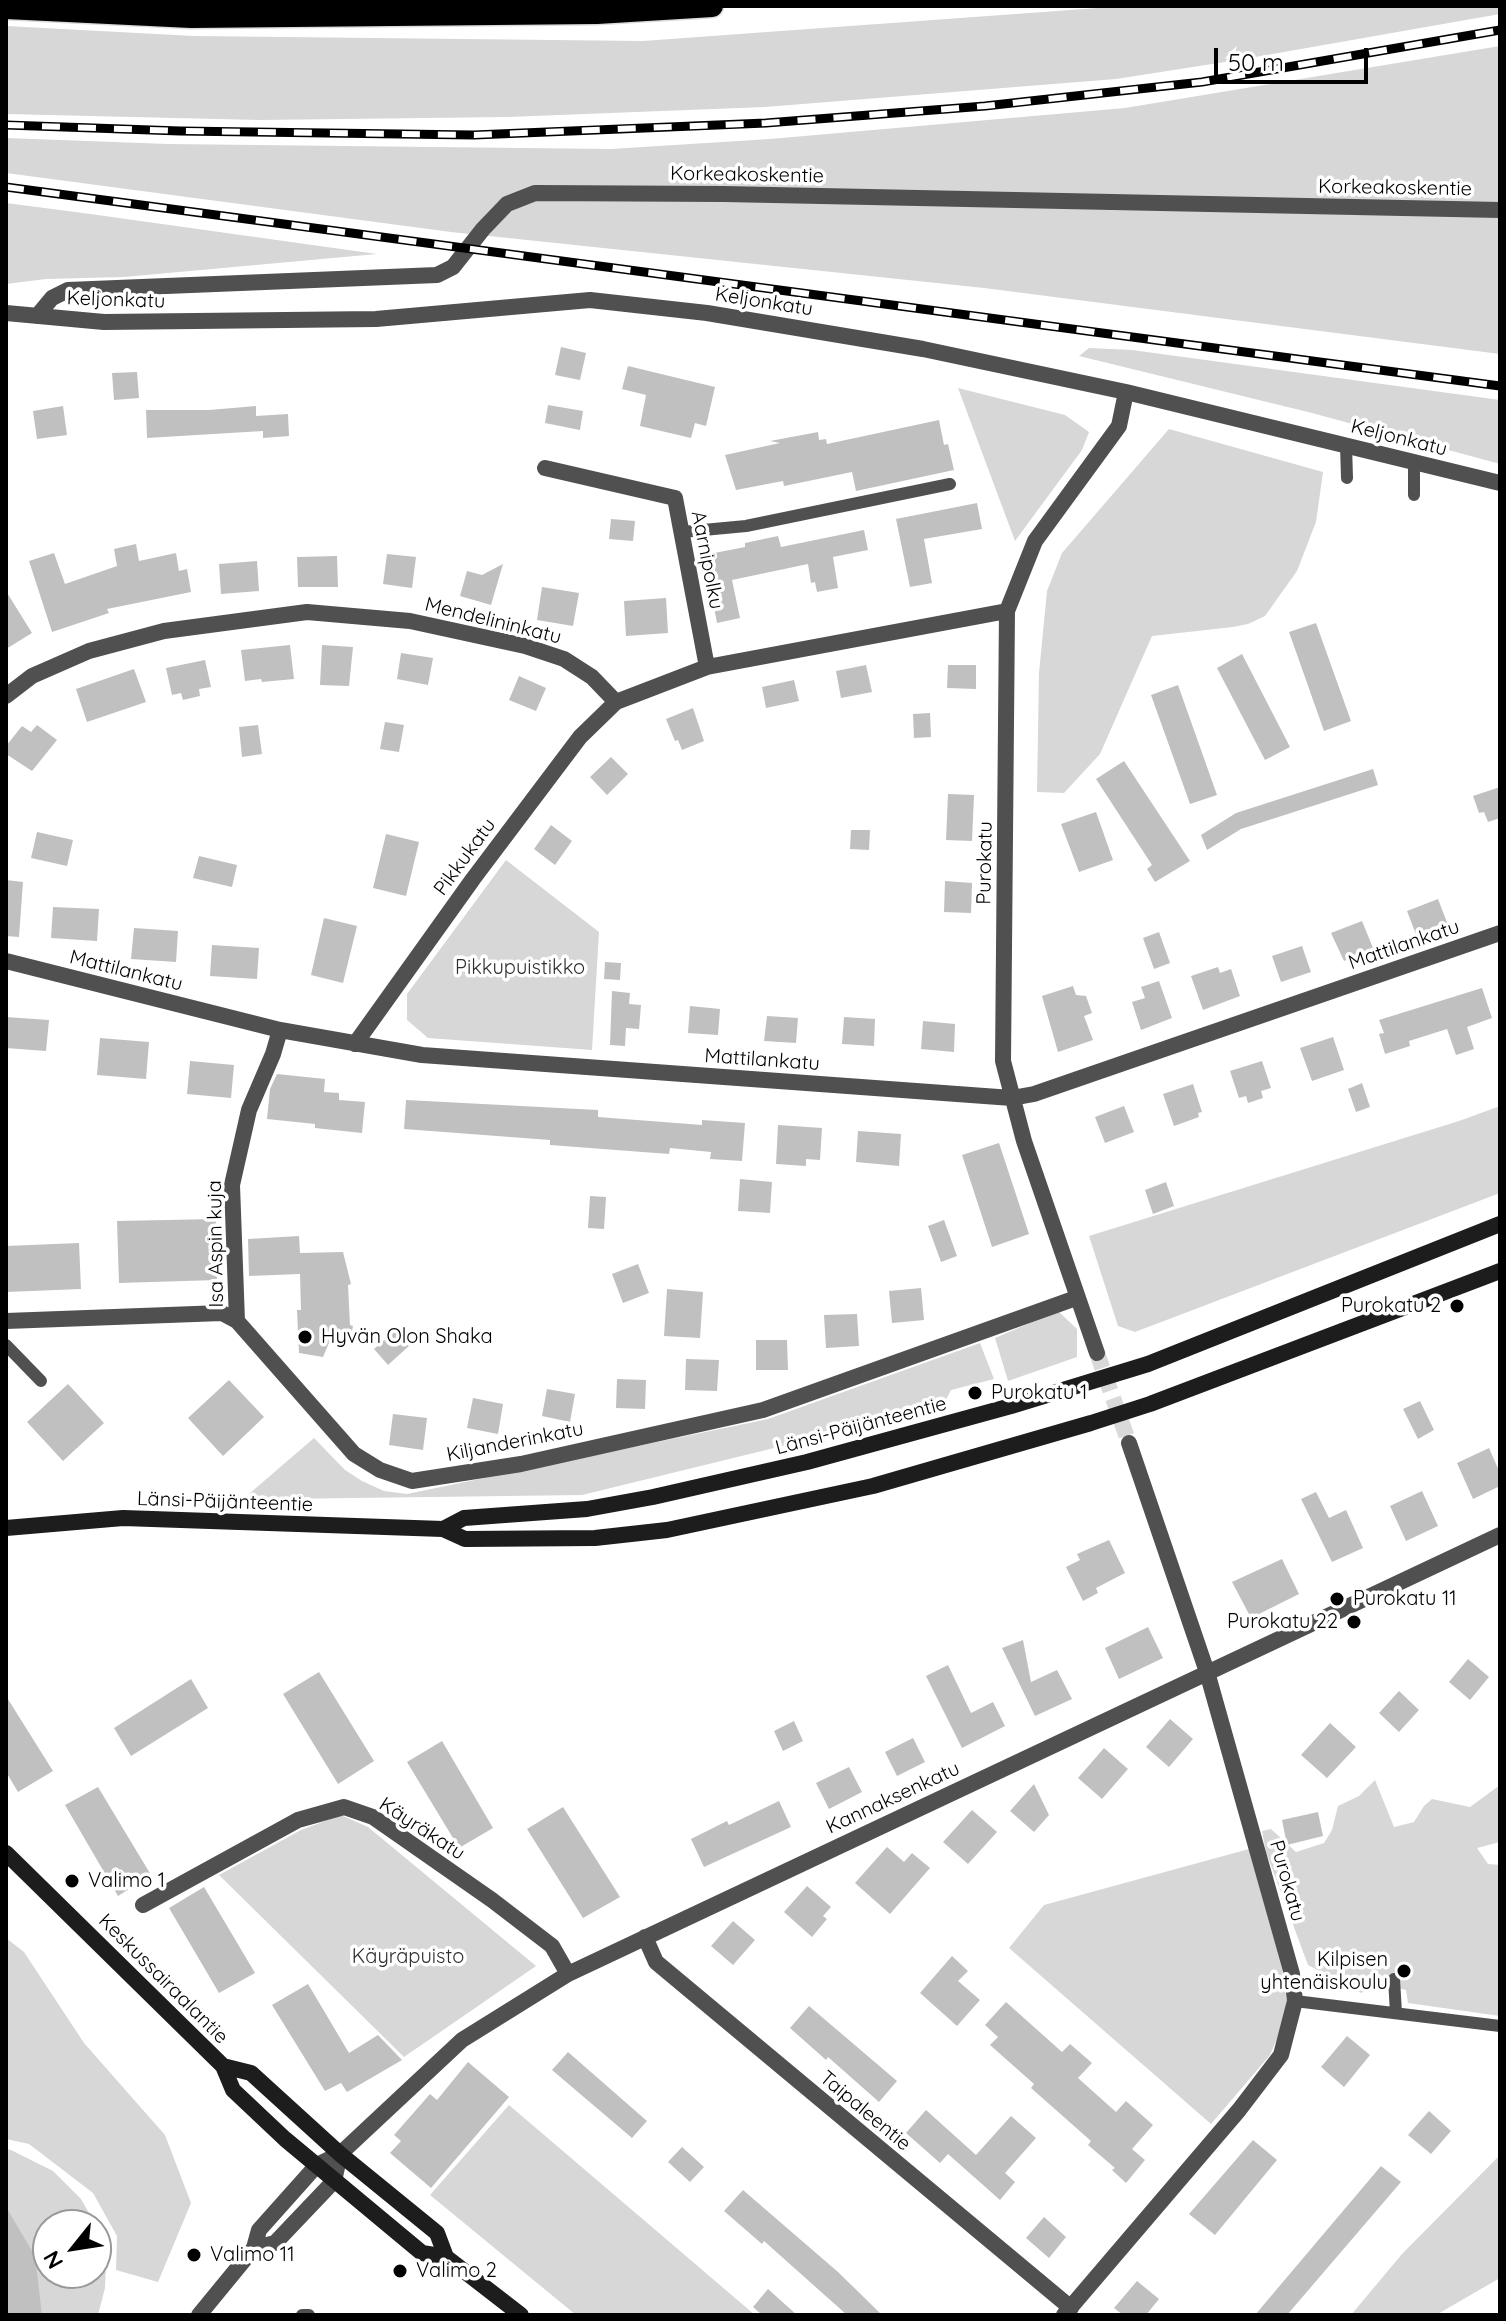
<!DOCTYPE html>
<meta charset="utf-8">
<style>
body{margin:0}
#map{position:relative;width:1506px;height:2321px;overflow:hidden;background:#fff;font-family:Quicksand,sans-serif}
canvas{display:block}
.frame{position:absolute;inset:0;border:8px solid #000;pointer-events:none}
.north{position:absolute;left:32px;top:2209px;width:80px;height:80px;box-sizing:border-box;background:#fff;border:2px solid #999;border-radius:50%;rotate:240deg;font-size:22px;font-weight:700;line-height:32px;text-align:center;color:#000}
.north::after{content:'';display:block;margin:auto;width:28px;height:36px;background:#000;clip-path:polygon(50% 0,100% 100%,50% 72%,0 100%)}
.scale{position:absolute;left:1214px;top:48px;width:154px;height:36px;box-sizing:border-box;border:4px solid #000;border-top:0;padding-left:10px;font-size:24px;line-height:28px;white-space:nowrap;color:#000;-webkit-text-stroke:6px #fff;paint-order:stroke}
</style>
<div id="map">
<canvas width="1506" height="2321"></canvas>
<div class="frame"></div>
<div class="north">N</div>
<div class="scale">50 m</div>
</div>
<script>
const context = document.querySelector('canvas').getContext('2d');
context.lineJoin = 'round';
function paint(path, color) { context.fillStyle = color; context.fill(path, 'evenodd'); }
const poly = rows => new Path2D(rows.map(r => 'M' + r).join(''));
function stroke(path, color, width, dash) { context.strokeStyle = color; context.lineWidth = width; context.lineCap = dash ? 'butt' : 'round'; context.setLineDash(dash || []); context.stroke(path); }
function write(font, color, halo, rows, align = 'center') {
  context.font = font + ' Quicksand,sans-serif'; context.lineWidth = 7; context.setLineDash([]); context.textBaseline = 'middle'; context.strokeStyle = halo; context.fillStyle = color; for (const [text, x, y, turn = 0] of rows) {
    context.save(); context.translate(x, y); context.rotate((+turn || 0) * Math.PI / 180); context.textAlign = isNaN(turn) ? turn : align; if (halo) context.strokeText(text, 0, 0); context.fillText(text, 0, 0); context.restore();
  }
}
paint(poly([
 [1126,6,1500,6,1500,14,1244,59,1116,79,765,107,508,117,260,120,6,114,6,26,194,36,643,41],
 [1500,46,1500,354,984,288,451,232,6,173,6,138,168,144,611,149,770,139,1125,108],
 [6,203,83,213,377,254,124,277,46,279,6,284],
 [1089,348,1132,350,1500,400,1500,464,1312,413,1079,356],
 [958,388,1065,415,1089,432,1082,450,1015,541],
 [1169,429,1323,472,1316,522,1297,571,1265,616,1248,624,1233,627,1152,636,1100,754,1064,793,1037,792,1039,673,1047,591,1062,553],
 [506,860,599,932,592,1050,428,1038,407,1020,407,994],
 [1500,1106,1500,1193,1135,1332,1118,1326,1089,1236,1459,1121],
 [1058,1311,1077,1329,1077,1357,1008,1381,995,1338],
 [980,1343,994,1379,951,1390,942,1407,582,1495,277,1499,249,1494,314,1438,345,1470,362,1481,384,1491,407,1494,768,1419],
 [1375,1780,1394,1827,1414,1822,1424,1806,1432,1799,1470,1807,1500,1785,1500,1842,1477,1848,1488,1864,1500,1865,1500,2016,1408,2003,1406,1990,1372,1981,1371,1987,1361,1993,1308,1965,1266,1852,1262,1831,1271,1829,1296,1852,1324,1843,1332,1830,1338,1806,1359,1796],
 [341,1815,368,1827,536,1966,404,2057,219,1875,301,1830],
 [1249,1849,1282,1969,1287,2002,1282,2027,1270,2055,1211,2124,1009,1948,1044,1905],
 [6,1938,24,1952,84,2043,165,2135,191,2203,158,2282,116,2270,117,2236,93,2193,29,2144,6,2139],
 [509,2105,755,2315,576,2315,430,2195],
 [6,2149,11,2150,53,2171,81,2199,97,2227,106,2262,105,2288,98,2315,6,2315],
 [48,2225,96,2225,96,2273,48,2273],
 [1500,2155,1500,2278,1436,2315,1351,2315,1402,2254]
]), '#d7d7d7');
paint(poly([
 [561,347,586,353,580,380,555,375],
 [628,366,715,387,706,426,695,423,691,438,640,426,646,395,622,389],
 [137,372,139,398,114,400,112,373],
 [548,405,583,411,580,430,545,423],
 [63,406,67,435,37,439,33,411],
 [256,406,256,416,288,414,289,436,263,438,263,431,147,438,146,410,209,410],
 [939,420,944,445,948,444,954,470,856,491,852,472,784,486,783,481,736,490,725,455,780,443,770,441,818,432,819,440,826,439,827,444],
 [977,503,982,529,924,539,932,583,910,587,896,519],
 [611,519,635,521,633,541,609,539],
 [864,530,868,550,833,557,838,588,817,592,815,582,811,583,808,564,732,580,740,618,717,623,704,555,745,547,745,543,778,536,781,547],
 [136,544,139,561,176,553,179,571,187,569,191,592,107,609,109,613,52,632,29,561,54,553,65,584,117,566,114,549],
 [387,554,416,557,412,588,383,584],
 [337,556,338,587,298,587,297,557],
 [257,561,259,591,221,594,219,564],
 [503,564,491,605,460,596,467,571,482,575],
 [542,587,579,593,573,626,537,620],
 [6,591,32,633,6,649],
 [666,598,668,633,626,636,624,601],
 [1316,623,1351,721,1324,731,1289,632],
 [290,645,294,679,262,682,261,679,245,681,241,650],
 [322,645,353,647,349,686,320,685],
 [401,653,433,658,428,685,397,679],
 [1242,654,1290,747,1265,760,1217,668],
 [205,660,211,687,199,689,200,696,183,700,181,693,172,695,166,668],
 [866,665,872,692,841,698,836,671],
 [948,665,976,665,976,689,947,688],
 [134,669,146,702,87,722,76,689],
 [519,676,546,688,536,711,509,700],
 [794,680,799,701,766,708,762,687],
 [1178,685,1217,795,1190,804,1151,695],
 [693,708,704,741,682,750,678,740,675,741,666,719],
 [930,713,931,737,914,738,913,714],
 [385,722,404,725,399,752,380,749],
 [37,725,57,740,32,771,6,754,6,746,22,726,31,732],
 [258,725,262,754,242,757,239,727],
 [611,757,628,774,607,795,590,777],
 [1124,761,1190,861,1155,882,1147,869,1152,865,1096,779],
 [1373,769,1378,785,1241,829,1207,850,1201,835,1236,813],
 [1500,787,1500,818,1488,822,1484,812,1479,813,1473,796],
 [948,794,974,795,972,841,946,840],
 [1096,812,1113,860,1079,872,1061,824],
 [551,825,572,841,555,865,534,849],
 [851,830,870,830,869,850,850,849],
 [37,832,73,840,67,866,31,858],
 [386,834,419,842,406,896,373,888],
 [199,856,237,865,232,887,193,878],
 [6,880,23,882,19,937,6,936],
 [945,881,972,883,971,913,944,912],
 [1438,899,1448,925,1417,937,1407,911],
 [53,907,99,909,97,941,51,938],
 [324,918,357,926,343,983,311,975],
 [1362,921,1373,948,1344,961,1331,933],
 [134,928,178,931,176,962,131,959],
 [1159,932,1170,963,1154,969,1143,938],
 [212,945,259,948,257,979,210,976],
 [1302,946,1311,972,1281,982,1272,956],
 [605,962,621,963,620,980,604,979],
 [1218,967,1220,973,1231,969,1240,996,1203,1010,1191,976],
 [1159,981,1172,1018,1141,1030,1132,1002,1145,998,1141,987],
 [1073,986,1076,995,1086,996,1092,1013,1084,1016,1093,1040,1058,1052,1042,996],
 [1482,988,1492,1018,1467,1027,1474,1049,1456,1055,1447,1029,1409,1041,1410,1046,1385,1054,1379,1034,1384,1033,1379,1020],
 [612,991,630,993,629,1004,641,1005,639,1029,626,1028,625,1046,610,1045],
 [690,1006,720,1009,718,1035,688,1033],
 [767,1016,798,1018,796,1043,764,1041],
 [6,1017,49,1020,46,1051,6,1048],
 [844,1017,875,1019,874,1046,842,1044],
 [923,1021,955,1024,954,1052,921,1049],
 [1333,1037,1344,1070,1312,1081,1300,1048],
 [100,1038,149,1042,146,1079,97,1075],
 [190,1061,234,1065,231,1098,187,1094],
 [1262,1061,1271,1088,1261,1091,1263,1098,1248,1103,1246,1096,1239,1098,1230,1071],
 [277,1074,325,1079,324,1092,339,1093,339,1100,365,1102,362,1133,315,1128,315,1124,267,1119,270,1089],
 [1362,1083,1370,1107,1356,1112,1348,1089],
 [1193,1084,1202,1112,1198,1113,1199,1117,1174,1126,1163,1094],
 [406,1100,598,1110,598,1117,702,1125,702,1120,745,1123,742,1161,710,1159,711,1152,670,1148,669,1154,550,1145,550,1140,404,1129],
 [1124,1106,1134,1132,1105,1143,1095,1117],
 [778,1125,822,1128,820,1160,806,1159,806,1166,776,1164],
 [858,1131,901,1134,899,1166,856,1162],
 [999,1143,1029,1234,992,1247,962,1155],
 [740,1179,772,1182,770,1213,738,1211],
 [1166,1182,1174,1206,1153,1214,1145,1190],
 [590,1196,606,1197,604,1229,588,1228],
 [216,1219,217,1280,119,1283,117,1221],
 [944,1220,957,1256,941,1262,928,1226],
 [299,1236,300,1253,343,1252,351,1284,348,1285,350,1325,353,1326,350,1341,331,1338,323,1357,299,1353,297,1310,301,1310,300,1274,249,1276,248,1239],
 [79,1243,81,1289,6,1292,6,1246],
 [638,1264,649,1293,623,1303,612,1274],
 [921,1288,924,1320,892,1323,889,1291],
 [667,1289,703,1292,700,1338,664,1336],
 [857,1314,859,1346,826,1348,824,1315],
 [397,1329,410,1345,388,1365,374,1349],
 [756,1340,787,1340,788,1370,756,1370],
 [686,1359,719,1360,717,1391,685,1390],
 [617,1379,646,1380,645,1409,616,1408],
 [229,1380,264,1417,223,1456,188,1418],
 [68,1384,104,1423,63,1461,27,1422],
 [547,1389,575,1394,570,1422,542,1416],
 [473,1398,503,1404,498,1434,467,1428],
 [1420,1401,1434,1430,1418,1439,1403,1409],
 [393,1414,427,1418,423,1450,389,1445],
 [1489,1448,1500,1473,1500,1486,1473,1499,1457,1463],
 [1422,1491,1438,1526,1406,1541,1390,1506],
 [1316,1492,1329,1518,1346,1510,1363,1548,1332,1562,1301,1499],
 [1109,1540,1125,1573,1096,1588,1098,1593,1083,1601,1066,1567,1080,1560,1077,1554],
 [1282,1559,1299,1594,1251,1618,1232,1582],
 [1148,1627,1163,1658,1119,1679,1105,1648],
 [1023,1640,1031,1682,1057,1670,1072,1699,1035,1716,1002,1648],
 [1468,1659,1489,1677,1470,1700,1449,1682],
 [948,1665,971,1713,993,1702,1005,1726,962,1748,926,1676],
 [319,1672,374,1761,338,1784,283,1694],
 [191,1679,208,1708,131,1756,114,1728],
 [1399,1691,1419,1710,1399,1732,1379,1713],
 [6,1696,53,1771,18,1792,6,1772],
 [1170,1719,1193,1739,1169,1767,1146,1747],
 [794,1721,803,1741,783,1751,774,1731],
 [1330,1723,1356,1747,1327,1778,1301,1755],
 [913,1738,925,1762,897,1776,885,1752],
 [442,1741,493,1828,459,1848,407,1762],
 [1104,1748,1128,1769,1102,1799,1078,1778],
 [849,1767,862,1792,829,1809,816,1783],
 [1034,1784,1049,1815,1034,1832,1010,1811],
 [98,1787,151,1875,118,1896,65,1805],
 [779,1801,791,1827,704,1867,691,1839,727,1821,729,1825],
 [563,1807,620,1897,583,1918,527,1829],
 [972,1810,997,1832,968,1864,943,1842],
 [1318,1812,1323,1836,1287,1845,1282,1820],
 [887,1847,904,1862,912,1853,930,1868,890,1914,855,1883],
 [807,1886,831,1907,823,1916,827,1919,812,1937,784,1912],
 [204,1887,255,1973,219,1993,169,1908],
 [733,1921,755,1940,733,1965,711,1946],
 [952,1956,968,1971,958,1981,980,2000,957,2026,920,1993],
 [308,1984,349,2053,378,2035,402,2060,347,2092,341,2083,325,2091,272,2005],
 [1006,2002,1062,2052,1070,2044,1092,2063,1078,2078,1116,2112,1126,2101,1153,2125,1132,2149,1145,2160,1126,2183,1112,2170,1115,2168,1088,2145,1091,2141,1031,2088,1034,2084,990,2045,998,2037,985,2025],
 [809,2006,897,2081,879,2102,828,2057,826,2060,790,2028],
 [1347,2036,1370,2055,1344,2087,1321,2067],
 [568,2052,647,2121,632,2138,552,2070],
 [468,2062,509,2097,431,2188,390,2153,401,2141,394,2135,430,2094,437,2100],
 [926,2110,976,2155,1011,2116,1036,2138,1005,2173,1015,2182,1000,2200,948,2154,940,2163,906,2133],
 [1429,2111,1451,2131,1431,2154,1408,2135],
 [1253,2140,1277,2160,1215,2235,1189,2214],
 [682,2147,704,2167,690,2182,668,2162],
 [1381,2166,1401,2182,1287,2315,1255,2315],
 [743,2190,838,2272,882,2315,847,2315,764,2241,762,2244,724,2211],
 [6,2207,35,2256,42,2315,6,2315],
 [1044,2217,1066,2237,1049,2258,1026,2238],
 [1137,2281,1159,2299,1146,2315,1123,2315,1114,2308],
 [768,2289,797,2315,762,2315,753,2307]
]), '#c0c0c0');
stroke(poly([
 [1097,1353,1129,1443]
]), '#d9d9d9', 16, [16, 8]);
const trunk = poly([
 [6,8,191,17,597,13,712,6]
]);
stroke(trunk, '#dbdbdb', 25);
stroke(poly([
 [1346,445,1347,478],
 [1414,462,1414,495],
 [682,532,746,526,950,484],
 [6,1345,41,1381],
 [1394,1979,1396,2013],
 [1295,2001,1500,2026],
 [302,2315,309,2315]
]), '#505050', 12);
stroke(poly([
 [6,313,104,322,376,319,590,300,707,313,923,349,1126,392,1500,483],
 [37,316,52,298,68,290,437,275,453,267,483,229,507,204,535,193,724,194,1500,210],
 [545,468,675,498,707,667],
 [6,696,32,676,89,651,164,631,307,612,410,621,525,646,564,659,592,677,616,702],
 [6,961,280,1030,422,1055,1012,1098,1034,1094,1500,933],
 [355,1044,473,879,580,737,616,702,707,667,1007,611],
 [6,1321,222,1313,237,1321,354,1454,380,1470,412,1481,521,1464,763,1410,1076,1298],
 [237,1321,232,1185,249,1110,273,1054,280,1030],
 [1097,1353,1024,1141,1003,1061,1007,611,1035,541,1119,426,1126,392],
 [143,1905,298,1820,344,1807,373,1817,492,1900,552,1946,568,1974],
 [645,1937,656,1962,1071,2308],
 [340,2154,462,2040,568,1974,1500,1535],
 [1064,2315,1239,2110,1281,2055,1295,2001,1292,1974,1207,1672,1129,1443]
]), '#505050', 16);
stroke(poly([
 [254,2248,275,2243,334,2181,340,2154],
 [199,2315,254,2248,259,2230,317,2165,340,2154]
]), '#505050', 16);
stroke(poly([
 [6,1528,123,1518,443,1529,465,1539,595,1538,667,1530,873,1486,1091,1423,1150,1404,1500,1271],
 [443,1529,464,1518,587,1509,653,1497,807,1462,1011,1406,1148,1364,1500,1224],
 [6,1853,223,2066,233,2090,285,2139,422,2253,446,2257,521,2315],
 [223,2066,251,2073,340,2154,437,2233,446,2257]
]), '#1d1d1d', 16);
stroke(trunk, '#000', 22);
const rail = poly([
 [6,125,180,131,474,135,766,123,985,106,1202,82,1500,30],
 [6,187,1500,386]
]);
stroke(rail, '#000', 9);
stroke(rail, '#fff', 6, [18]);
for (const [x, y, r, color] of [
 [1457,1306,8,"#000"],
 [305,1337,8,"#000"],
 [975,1393,8,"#000"],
 [1337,1599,8,"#000"],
 [1354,1622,8,"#000"],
 [72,1881,8,"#000"],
 [1404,1971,8,"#000"],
 [194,2255,8,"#000"],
 [400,2271,8,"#000"]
]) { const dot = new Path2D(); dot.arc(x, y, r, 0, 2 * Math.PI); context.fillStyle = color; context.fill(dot); stroke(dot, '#fff', 3); }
write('20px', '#000', '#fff', [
 ["Korkeakoskentie",747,175,1],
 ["Korkeakoskentie",1395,188,1],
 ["Keljonkatu",116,300,2],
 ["Keljonkatu",764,302,9],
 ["Keljonkatu",1399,438,14],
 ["Aarnipolku",707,560,79],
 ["Mendelininkatu",493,621,14],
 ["Pikkukatu",465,857,-54],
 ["Purokatu",985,863,-89],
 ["Mattilankatu",1404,945,-19],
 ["Mattilankatu",126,971,14],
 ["Mattilankatu",762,1060,4],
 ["Isa Aspin kuja",216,1244,-91],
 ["Länsi-Päijänteentie",861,1426,-15],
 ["Kiljanderinkatu",515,1442,-11],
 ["Länsi-Päijänteentie",225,1502,2],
 ["Kannaksenkatu",893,1798,-25],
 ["Käyräkatu",422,1829,33],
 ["Purokatu",1287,1881,74],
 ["Keskussairaalantie",163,1979,45],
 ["Taipaleentie",865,2111,40]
]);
write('20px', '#2e2e2e', '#fff', [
 ["Pikkupuistikko",520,968],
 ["Käyräpuisto",408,1957]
]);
write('20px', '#000', '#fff', [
 ["Purokatu 2",1441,1306,"right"],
 ["Hyvän Olon Shaka",321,1337],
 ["Purokatu 1",991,1393],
 ["Purokatu 11",1353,1599],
 ["Purokatu 22",1338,1622,"right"],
 ["Valimo 1",88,1881],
 ["Kilpisen",1388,1960,"right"],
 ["yhtenäiskoulu",1388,1983,"right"],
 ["Valimo 11",210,2255],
 ["Valimo 2",416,2271]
], 'left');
</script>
